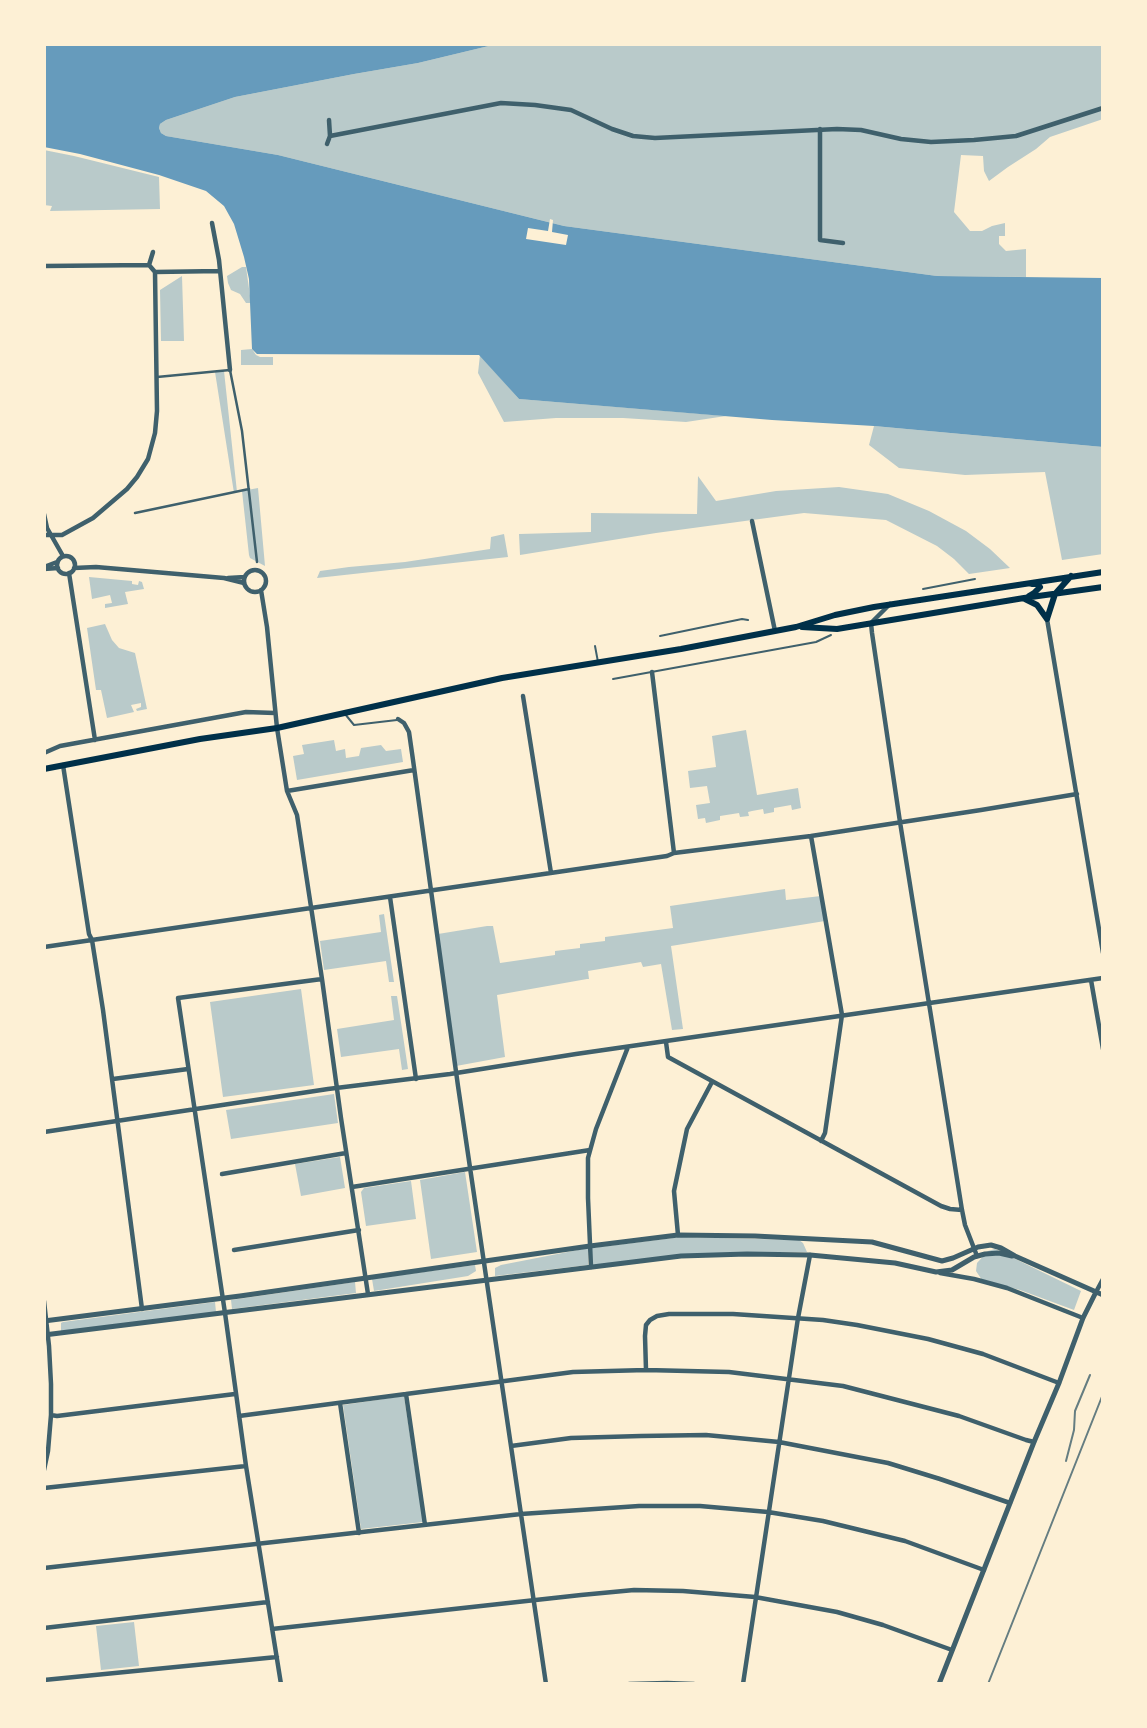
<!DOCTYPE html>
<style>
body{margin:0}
#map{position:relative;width:1147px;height:1728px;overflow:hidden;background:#fdf0d5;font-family:Karla,sans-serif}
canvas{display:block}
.frame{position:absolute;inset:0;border:46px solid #fdf0d5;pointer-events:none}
</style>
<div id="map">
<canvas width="1147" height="1728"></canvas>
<div class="frame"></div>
</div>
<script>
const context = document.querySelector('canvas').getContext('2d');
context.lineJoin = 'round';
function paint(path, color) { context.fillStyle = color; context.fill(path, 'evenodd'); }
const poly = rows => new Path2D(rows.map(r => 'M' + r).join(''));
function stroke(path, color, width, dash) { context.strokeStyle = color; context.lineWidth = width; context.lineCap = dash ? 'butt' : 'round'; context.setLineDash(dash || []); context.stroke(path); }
paint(poly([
 [497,44,1103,44,1103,119,1050,137,1036,149,1008,167,989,181,984,171,983,156,961,155,954,212,970,231,982,231,992,226,1005,223,1005,236,999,236,999,244,1006,251,1026,249,1026,277,937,276,564,226,278,155,166,136,161,133,159,128,160,124,166,120,235,97,354,74,418,63],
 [44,150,74,156,159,177,160,209,50,211,52,206,44,205],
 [242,267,246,267,251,303,246,303,240,294,231,290,228,283,227,276],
 [182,276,184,341,161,341,160,290],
 [252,349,256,355,260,357,273,357,273,365,241,365,241,350],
 [480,355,519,399,726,416,686,422,623,418,556,418,504,422,478,373],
 [224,371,237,492,234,493,215,372],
 [874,426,1103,447,1103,554,1062,560,1045,472,965,475,899,468,869,445],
 [698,476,716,501,776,491,839,487,888,494,929,511,966,531,990,549,1010,568,969,574,954,559,937,546,886,520,804,513,656,533,520,555,519,534,591,532,591,513,697,514],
 [258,488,265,566,250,558,249,555,242,491],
 [504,534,508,557,317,578,320,571,349,567,405,562,490,549,491,537],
 [89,577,132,581,132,584,138,585,139,581,142,582,144,589,125,592,128,604,105,608,105,604,112,603,110,595,92,599],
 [105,624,112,640,119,648,135,653,147,709,137,711,136,709,141,707,141,703,131,705,134,712,107,718,101,690,96,690,87,628],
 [746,730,757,795,798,788,801,808,792,810,791,805,774,808,774,812,764,814,763,809,752,811,748,812,749,816,740,817,739,813,720,816,720,820,706,823,705,818,698,819,696,805,710,803,707,786,690,788,688,771,716,767,712,736],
 [334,740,336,751,345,749,346,758,359,756,361,748,381,745,386,751,401,749,403,762,297,780,293,756,304,754,302,745],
 [785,889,786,900,821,896,825,921,671,946,683,1029,672,1030,661,964,643,967,641,962,588,971,589,979,587,979,497,995,505,1057,456,1066,438,934,487,926,493,926,500,963,555,955,555,951,580,948,580,944,605,941,605,937,673,928,670,906],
 [384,914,394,982,389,982,386,961,324,970,320,941,381,932,379,915],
 [301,989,314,1085,223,1097,210,1002],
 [391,996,397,996,408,1069,402,1070,399,1049,341,1057,337,1029,394,1020],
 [334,1094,338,1123,231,1139,226,1110],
 [340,1157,345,1188,301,1196,295,1164],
 [465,1172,477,1252,431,1259,420,1180],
 [411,1181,416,1219,366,1226,361,1192,364,1188],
 [681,1237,799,1240,803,1243,807,1252,752,1252,593,1265,591,1248],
 [588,1248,588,1265,495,1276,495,1268,501,1265],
 [995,1249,1081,1291,1074,1310,1020,1290,982,1280,976,1271,977,1263,988,1251],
 [475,1265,476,1271,468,1276,374,1291,372,1279],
 [355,1282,356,1293,232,1309,231,1300],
 [215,1302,216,1312,61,1331,61,1323,63,1322],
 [404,1396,423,1522,361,1529,343,1405],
 [134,1622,139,1666,101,1670,96,1626]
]), '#b9caca');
paint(poly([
 [44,44,497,44,418,63,354,74,235,97,166,120,160,124,159,128,161,133,166,136,278,155,564,226,937,276,1103,278,1103,447,874,426,772,420,519,399,479,355,257,354,252,349,249,279,244,257,234,224,224,206,206,191,159,175,80,154,44,147]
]), '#669bbc');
paint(poly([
 [550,219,553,220,552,232,568,235,566,245,526,239,528,228,548,231]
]), '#fdf0d5');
stroke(poly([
 [923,589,975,579],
 [660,636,742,619,748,620],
 [595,646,598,662],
 [613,679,816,642,831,635],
 [345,714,354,725,397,720]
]), '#3f606c', 2);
stroke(poly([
 [157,377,230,370,242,431,257,562],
 [135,513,249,489]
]), '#3f606c', 2.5);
stroke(poly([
 [329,120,330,136,501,103,535,105,571,110,612,129,633,136,655,138,837,129,861,130,901,139,931,142,974,140,1016,136,1103,108],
 [820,129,820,240,843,243],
 [327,144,330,136],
 [212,223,219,260,230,370],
 [44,266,149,265],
 [155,272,220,271],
 [44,514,47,528,63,556],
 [752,521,775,631],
 [44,535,62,535,93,518,127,489,137,477,148,459,155,433,157,411,155,272,149,265,153,252],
 '57 565a9 9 0 1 1 18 0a9 9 0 1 1-18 0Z',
 [44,567,57,562],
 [74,568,96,567,224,578,244,583],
 [44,569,58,568],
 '244 581a11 11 0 1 1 22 0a11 11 0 1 1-22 0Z',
 [69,573,95,740],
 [228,578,245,577],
 [261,590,267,627,277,728,287,791,297,815,322,979,341,1118,368,1294],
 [890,604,871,623,872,633,900,822,962,1210,965,1225,977,1256],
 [1047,619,1103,953],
 [652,672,674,853],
 [523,696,551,873],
 [398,719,404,723,409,732,413,760,458,1086,546,1684],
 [44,753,60,746,246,712,275,713],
 [63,765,89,934,92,940,103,1010,142,1309],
 [287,791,414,770],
 [811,836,842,1015,825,1133,821,1141],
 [390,897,416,1079],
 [44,947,667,856,674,853,811,836,981,810,1077,794],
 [1091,980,1103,1049],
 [666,1042,668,1057,941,1206,950,1209,962,1210],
 [113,1079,188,1069],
 [44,1132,328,1089,450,1074,576,1054,1103,978],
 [222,1174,346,1153],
 [352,1187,590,1150],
 [678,1235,674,1191,687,1129,712,1082],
 [234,1250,359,1230],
 [591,1267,588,1198,588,1158,596,1129,628,1047],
 [940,1273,974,1279,1007,1288,1083,1318],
 [1096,1292,1103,1279],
 [44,1301,49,1346,51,1384,51,1415,48,1451,44,1470],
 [646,1370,645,1336,646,1325,650,1320,657,1316,669,1314,733,1314,823,1320,857,1325,928,1339,983,1354,1059,1383],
 [406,1394,425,1525],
 [340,1403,359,1533],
 [51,1415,57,1416,235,1394],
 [239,1416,573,1372,646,1370,729,1372,843,1386,959,1416,1026,1440,1034,1442],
 [511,1446,571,1438,641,1436,706,1435,779,1442,888,1463,940,1479,1010,1503],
 [44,1488,246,1466],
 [44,1568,521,1514,639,1506,700,1506,768,1512,823,1521,905,1541,984,1570],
 [44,1628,268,1602],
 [272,1629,581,1595,634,1590,683,1591,755,1597,837,1612,883,1625,952,1650],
 [44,1680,277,1657],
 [281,1684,246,1466,225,1313,178,998,322,979],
 [629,1684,667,1683,694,1684],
 [743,1684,798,1318,810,1255]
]), '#3f606c', 4.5);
stroke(poly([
 [44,1321,240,1296,590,1246,678,1235,755,1236,872,1242,942,1261,953,1258,978,1247,991,1245,1001,1248,1015,1256,1103,1295],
 [44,1335,681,1256,747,1254,810,1255,895,1263,936,1272,952,1270,974,1257,985,1254,999,1253,1012,1256],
 [939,1684,1034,1442,1059,1383,1083,1318,1096,1292]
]), '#3f606c', 5);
stroke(poly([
 [1029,596,1034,593,1040,587,1037,584,1032,584],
 [1025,599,1037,605,1047,619],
 [1047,619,1055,594,1071,576],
 [802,627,837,629,1024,598,1103,587],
 [44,769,200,739,277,728,502,678,681,649,775,631,796,627,835,615,874,607,1103,572]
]), '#003049', 6);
stroke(poly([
 [1066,1461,1074,1430,1075,1411,1090,1375],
 [988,1684,1103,1394]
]), '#657d81', 2);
</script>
